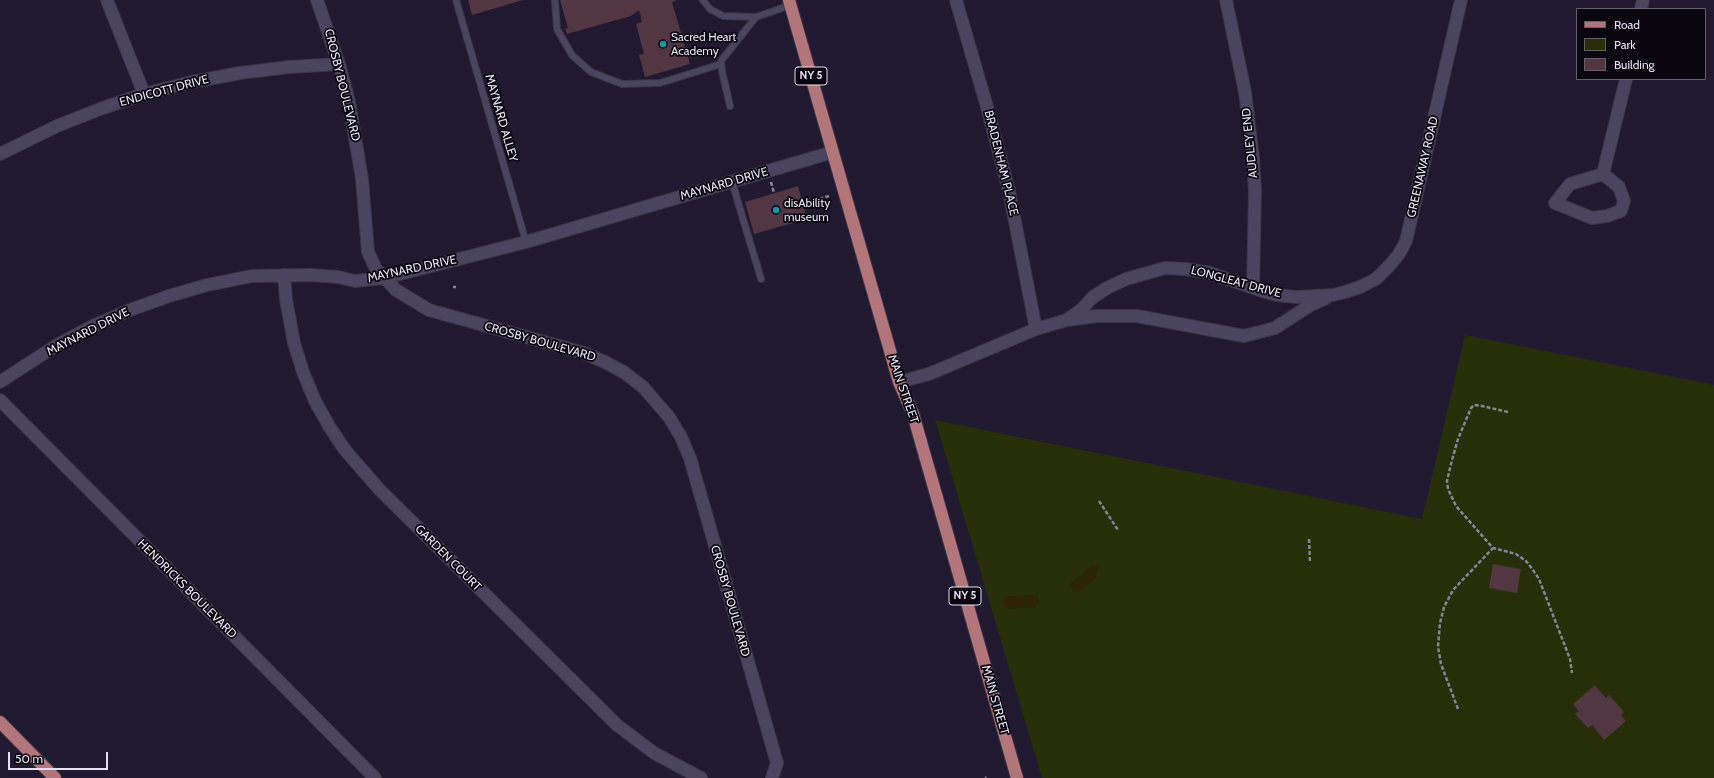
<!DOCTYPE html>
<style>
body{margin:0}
#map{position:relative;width:1714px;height:778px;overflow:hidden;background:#20192f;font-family:Cabin,sans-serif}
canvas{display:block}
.legend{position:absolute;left:1576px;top:8px;width:130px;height:72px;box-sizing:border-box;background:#09060f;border:1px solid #615e69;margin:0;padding:5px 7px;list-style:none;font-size:12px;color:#e5e1f1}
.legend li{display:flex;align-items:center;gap:8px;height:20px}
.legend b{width:20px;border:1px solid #615e69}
.scale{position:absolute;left:8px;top:752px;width:100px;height:18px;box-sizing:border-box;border:2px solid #e5e1f1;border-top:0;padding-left:5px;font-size:12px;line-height:14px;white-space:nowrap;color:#e5e1f1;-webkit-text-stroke:3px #09060f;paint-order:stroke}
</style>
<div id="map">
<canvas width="1714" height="778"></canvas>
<ul class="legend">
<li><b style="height:5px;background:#b2757a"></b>Road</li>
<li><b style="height:11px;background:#262f08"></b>Park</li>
<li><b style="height:11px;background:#523641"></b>Building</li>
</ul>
<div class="scale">50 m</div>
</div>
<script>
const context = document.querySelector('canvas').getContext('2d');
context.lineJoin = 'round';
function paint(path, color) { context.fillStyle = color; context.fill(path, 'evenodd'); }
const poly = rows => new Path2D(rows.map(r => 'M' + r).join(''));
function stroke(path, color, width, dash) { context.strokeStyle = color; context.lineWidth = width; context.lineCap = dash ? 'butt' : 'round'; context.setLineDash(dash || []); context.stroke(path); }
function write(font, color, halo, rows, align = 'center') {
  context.font = font + ' Cabin,sans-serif'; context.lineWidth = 3.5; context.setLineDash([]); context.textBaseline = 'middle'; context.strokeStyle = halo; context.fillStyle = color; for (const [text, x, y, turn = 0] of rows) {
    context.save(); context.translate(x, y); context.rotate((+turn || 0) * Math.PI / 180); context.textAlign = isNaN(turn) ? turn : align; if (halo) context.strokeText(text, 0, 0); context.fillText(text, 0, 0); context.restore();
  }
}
paint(poly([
 [1465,335,1714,385,1714,778,1042,778,935,420,1422,519]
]), '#262f08');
paint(poly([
 [1093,565,1099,568,1096,577,1081,591,1074,592,1071,588,1071,582,1081,576,1089,567],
 [1032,594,1038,596,1039,601,1039,604,1035,607,1011,609,1006,607,1003,603,1005,597,1007,596,1021,596]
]), '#2c2403');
paint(poly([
 [468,0,523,0,472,15],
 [560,0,677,0,672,2,690,64,645,77,639,55,644,54,636,24,642,22,639,10,631,16,567,34,565,29,568,28],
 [798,186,807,219,754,234,745,202],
 [1493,564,1521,569,1517,593,1489,588],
 [1595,685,1606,698,1609,695,1624,712,1621,715,1626,721,1604,740,1592,725,1588,728,1575,714,1579,711,1573,704]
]), '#523641');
const lane = poly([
 [456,0,526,242],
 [555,0,557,29,572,55,591,72,622,84,660,83,721,64],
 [703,0,710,9,723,16,756,17],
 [730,106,722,71,721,61,756,17,791,5],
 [732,182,761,279]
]);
const street = poly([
 [107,0,144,94],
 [317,0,339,64,349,102,362,179,368,252,376,269,396,290,429,310,584,353,605,362,625,373,643,387,669,417,681,437,690,458,777,763,772,778],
 [956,0,987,107,1009,191,1036,329],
 [1226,0,1245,92,1253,158,1255,191,1253,288],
 [1641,9,1643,0],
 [0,154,57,126,100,109,144,94,192,82,240,73,289,67,339,64],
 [1603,174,1619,187,1624,201,1621,211,1607,216,1592,218,1555,203,1570,184,1603,174],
 [1603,174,1626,79],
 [284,275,286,299,294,343,303,372,315,401,329,426,345,450,379,489,617,725,654,753,701,778],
 [1067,320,1082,309,1093,297,1107,288,1126,279,1165,268,1186,269,1210,273,1262,291,1277,295,1296,297,1333,295,1345,292,1360,287,1376,279,1389,266,1399,254,1406,241,1461,0],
 [0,382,57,345,93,326,130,310,169,296,207,285,252,276,311,275,338,277,355,281,384,278,526,242,833,152],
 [899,382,929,374,1036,329,1067,320,1097,316,1137,316,1244,336,1275,328,1309,306,1326,298],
 [0,400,375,778]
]);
const primary = poly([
 [789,0,899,382,913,414,1017,778],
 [0,722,55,778]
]);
stroke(lane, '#3a3547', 8);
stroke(street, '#3a3547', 14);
stroke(primary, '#3a3547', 14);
stroke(poly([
 [771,182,774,193],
 [808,202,829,196],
 [453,287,456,287],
 [1508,412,1482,406,1474,405,1471,408,1458,439,1452,460,1447,481,1448,489,1456,506,1493,548,1516,554,1526,561,1533,570,1539,579,1570,659,1572,673],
 [1099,501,1118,530],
 [1309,539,1310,563],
 [1458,709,1441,664,1438,647,1440,623,1444,607,1453,590,1493,548],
 [985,777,986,778]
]), '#888396', 2.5, [4, 2]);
stroke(lane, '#4b445e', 6);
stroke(street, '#4b445e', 12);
stroke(primary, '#b2757a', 12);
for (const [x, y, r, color] of [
 [663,44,4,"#0f9aa8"],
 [776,210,4,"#0f9aa8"]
]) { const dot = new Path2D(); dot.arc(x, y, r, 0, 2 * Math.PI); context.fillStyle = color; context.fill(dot); stroke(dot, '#09060f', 1.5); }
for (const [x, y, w] of [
 [811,76,32],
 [965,596,32]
]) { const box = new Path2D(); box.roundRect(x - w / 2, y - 9, w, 18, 3); context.fillStyle = '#09060f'; context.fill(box); stroke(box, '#e5e1f1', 1); }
write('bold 11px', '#e5e1f1', null, [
 ["NY 5",811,76],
 ["NY 5",965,596]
]);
write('12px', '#e5e1f1', '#09060f', [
 ["Sacred Heart",671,37],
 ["Academy",671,51],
 ["disAbility",784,203],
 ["museum",784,217]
], 'left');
write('12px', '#e5e1f1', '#09060f', [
 ["CROSBY BOULEVARD",342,85,76],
 ["ENDICOTT DRIVE",164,91,-15],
 ["MAYNARD ALLEY",501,118,74],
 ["AUDLEY END",1250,143,-96],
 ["BRADENHAM PLACE",1001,163,76],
 ["GREENAWAY ROAD",1423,167,-77],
 ["MAYNARD DRIVE",724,184,-16],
 ["MAYNARD DRIVE",412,269,-12],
 ["LONGLEAT DRIVE",1236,282,15],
 ["MAYNARD DRIVE",88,332,-27],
 ["CROSBY BOULEVARD",540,342,16],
 ["MAIN STREET",903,389,71],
 ["GARDEN COURT",448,558,45],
 ["HENDRICKS BOULEVARD",187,589,45],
 ["CROSBY BOULEVARD",730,601,74],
 ["MAIN STREET",995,700,74]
]);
</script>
